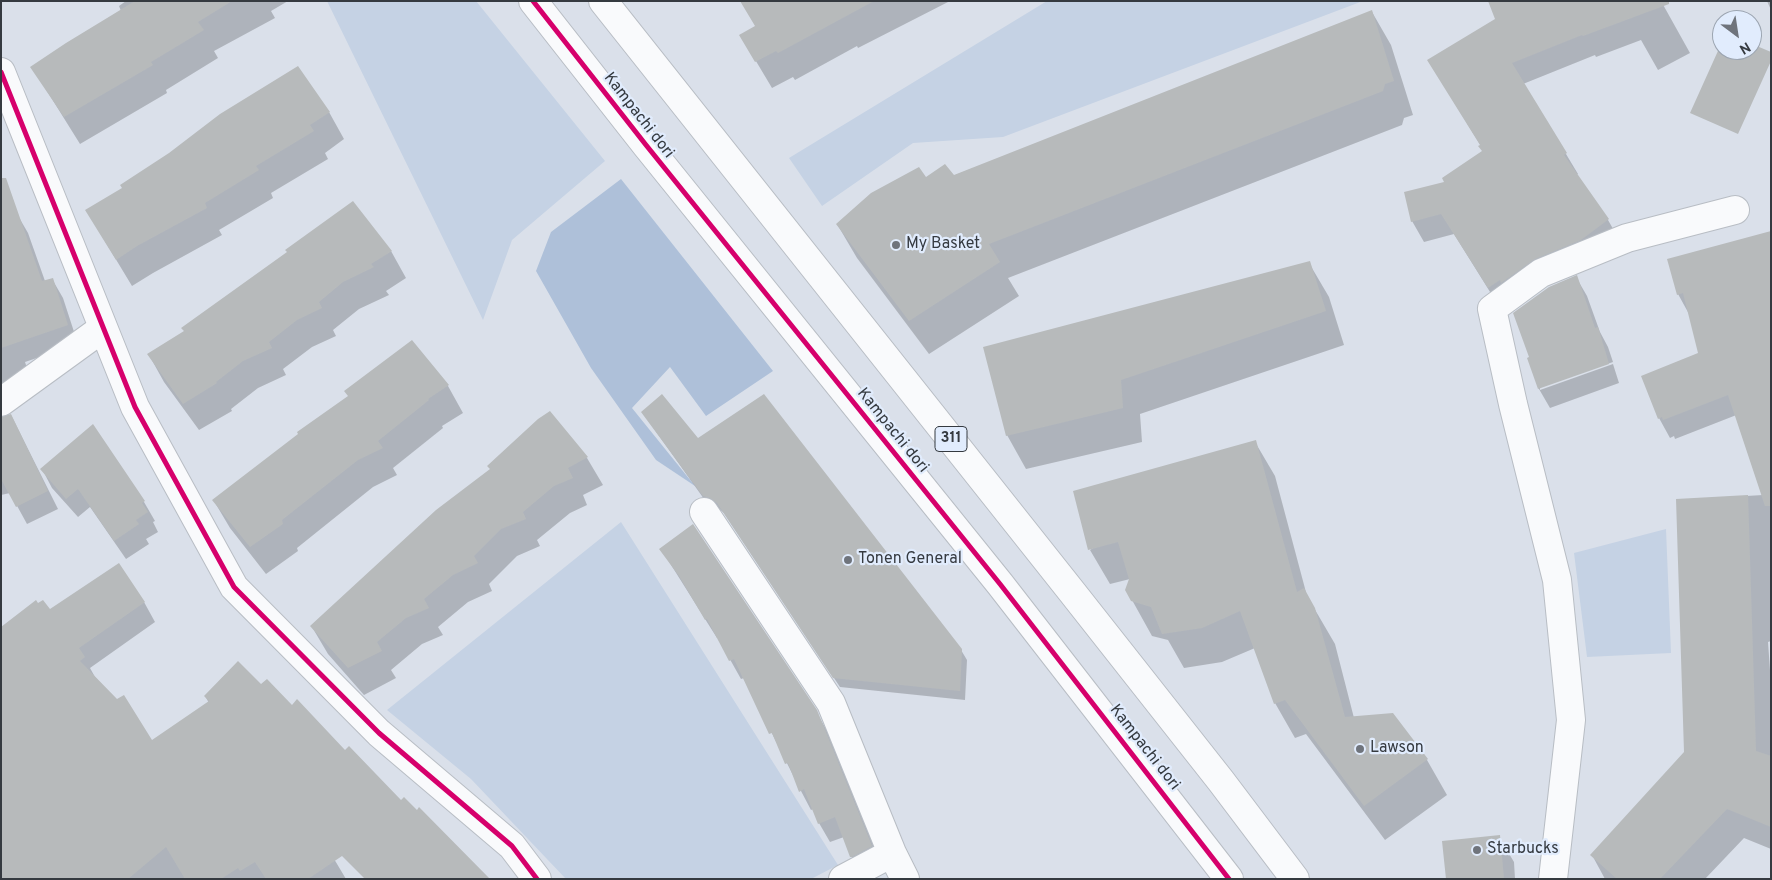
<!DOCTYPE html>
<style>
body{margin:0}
#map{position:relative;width:1772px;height:880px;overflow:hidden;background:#dae0ea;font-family:Overpass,sans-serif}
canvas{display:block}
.frame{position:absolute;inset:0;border:2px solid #353a40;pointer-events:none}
.north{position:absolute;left:1712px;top:10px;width:50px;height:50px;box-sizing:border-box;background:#e1ecfd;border:1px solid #9ca5b1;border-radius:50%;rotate:149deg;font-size:14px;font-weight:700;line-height:20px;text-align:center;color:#353a40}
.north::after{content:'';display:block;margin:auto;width:18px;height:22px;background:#6f747c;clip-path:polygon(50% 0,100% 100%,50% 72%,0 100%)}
</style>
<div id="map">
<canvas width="1772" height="880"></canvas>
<div class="frame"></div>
<div class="north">N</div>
</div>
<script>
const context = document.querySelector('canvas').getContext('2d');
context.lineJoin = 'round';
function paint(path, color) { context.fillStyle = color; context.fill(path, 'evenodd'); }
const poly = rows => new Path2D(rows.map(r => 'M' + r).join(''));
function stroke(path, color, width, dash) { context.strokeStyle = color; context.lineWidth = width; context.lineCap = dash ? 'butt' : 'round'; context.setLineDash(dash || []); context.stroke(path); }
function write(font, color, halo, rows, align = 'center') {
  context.font = font + ' Overpass,sans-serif'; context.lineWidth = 4.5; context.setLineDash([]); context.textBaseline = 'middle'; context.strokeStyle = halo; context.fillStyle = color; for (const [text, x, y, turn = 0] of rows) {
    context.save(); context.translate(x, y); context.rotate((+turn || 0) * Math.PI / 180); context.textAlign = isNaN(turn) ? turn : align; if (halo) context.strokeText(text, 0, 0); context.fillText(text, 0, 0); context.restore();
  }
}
paint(poly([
 [327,1,476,1,605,161,512,240,483,320],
 [1047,1,1363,1,1003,137,913,143,822,206,789,158],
 [621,522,838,865,811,879,566,879,471,779,387,710],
 [1666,529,1671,653,1587,657,1574,553]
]), '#c5d2e4');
paint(poly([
 [621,179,773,371,706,416,670,367,632,408,695,486,656,460,591,368,536,271,551,232]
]), '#aec0d9');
paint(poly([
 [126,1,288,1,271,11,275,18,214,51,218,58,166,90,167,93,80,144,32,67,121,11,119,6],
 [744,1,950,1,858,48,857,46,795,80,793,77,772,88,741,36,756,27],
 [1661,1,1690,53,1658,70,1641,40,1596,57,1595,55,1523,84,1566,154,1578,174,1576,175,1608,220,1620,241,1500,308,1454,234,1424,242,1412,221,1483,152,1481,146,1441,81],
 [1767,1,1771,1,1771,10],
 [1372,12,1391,45,1413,115,1404,118,1402,125,1008,278,1019,296,929,354,857,258,837,224,925,178,953,176],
 [329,112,344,139,325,153,328,159,271,193,273,198,219,230,222,235,153,273,132,286,103,238,124,189],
 [17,214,28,233,45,281,52,279,63,298,78,344,25,362,33,386,1,404,1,219],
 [1771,232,1739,414,1675,439,1674,436,1670,438,1659,418,1700,354,1689,314,1678,294],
 [391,251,406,278,386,291,389,295,359,309,333,330,336,336,312,347,283,369,286,375,258,388,231,409,232,411,199,430,164,382,149,355],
 [1309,263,1329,297,1344,345,1140,414,1142,442,1026,469,1007,435],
 [1576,277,1587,296,1600,332,1608,347,1613,362,1540,387,1540,390,1613,364,1619,383,1550,408,1539,389,1528,359],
 [412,342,448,386,463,413,442,426,443,428,393,468,397,475,373,487,297,548,298,551,266,574,230,528,214,501,349,397],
 [642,412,698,439,961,650,967,660,965,700,840,687,724,513,717,507,709,506],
 [549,413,587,458,603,485,583,495,587,505,570,513,537,540,540,546,517,556,489,584,492,591,468,602,438,627,443,635,422,644,391,670,396,678,364,695,328,654,312,627,491,470],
 [11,415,58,509,27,524,10,493,1,495,1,418],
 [93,426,144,502,155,521,153,522,158,532,146,539,149,544,126,559,90,507,78,517,52,488,42,469],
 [1771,435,1771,641,1768,642,1771,684,1771,849,1744,838,1705,879,1605,879,1592,855,1685,752,1678,500,1763,495],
 [1255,442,1275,476,1307,596,1335,644,1354,718,1427,760,1447,795,1385,840,1306,734,1295,738,1275,703,1255,648,1222,662,1184,668,1168,640,1152,636,1132,600,1130,579,1110,584,1090,550],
 [661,549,816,711,827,731,882,865,862,875,852,857,844,837,830,842,819,823,813,809,811,810,801,791,744,678,741,679,718,638,717,638],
 [144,602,155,622,90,668,95,677,152,742,209,703,205,696,261,686,291,706,488,879,300,802,346,879,1,879,49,611],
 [1499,837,1514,862,1515,879,1447,879]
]), '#0003');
paint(poly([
 [135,1,232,1,198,22,204,30,151,62,153,65,64,117,30,67,66,43],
 [740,1,874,1,778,53,776,51,755,62,739,35,755,26],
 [1488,1,1669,1,1669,4,1583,36,1582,35,1512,63,1567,153,1564,155,1609,219,1581,240,1535,259,1501,283,1500,280,1488,288,1441,214,1411,222,1404,192,1444,182,1442,178,1482,151,1478,146,1480,145,1427,60,1495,19],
 [1372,10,1394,81,1385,84,1383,91,989,244,1000,262,909,321,836,224,871,193,919,167,926,177,945,164,954,175],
 [1722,42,1722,50,1752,50,1752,44,1771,52,1771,61,1738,134,1690,113],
 [298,66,330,112,310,125,314,131,256,166,259,170,205,203,207,208,137,246,116,260,85,210,122,188,120,185,169,153,220,114],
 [1,178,6,178,42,281,53,278,68,325,1,348],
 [353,201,392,251,371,264,374,267,343,282,319,302,322,308,297,320,269,342,272,348,243,361,216,382,217,383,183,404,147,354,184,331,181,328,287,252,285,250],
 [1771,231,1771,506,1765,506,1728,395,1663,420,1662,417,1658,419,1641,376,1698,353,1683,293,1677,295,1667,259],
 [1310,261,1326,311,1121,380,1123,408,1006,436,983,347],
 [1577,275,1595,328,1598,327,1609,364,1538,389,1527,358,1529,357,1513,313,1549,287],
 [412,340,449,385,428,399,429,400,378,441,383,448,358,460,282,520,283,524,250,547,212,500,298,434,297,432,348,396,344,391],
 [662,394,698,438,764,394,962,649,960,691,833,678,717,503,710,498,703,496,641,412],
 [550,411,588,457,568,468,573,478,554,486,523,512,526,519,501,529,474,556,478,563,453,575,424,599,429,608,406,618,377,642,382,651,348,668,310,626,436,510,490,469,487,466,538,419],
 [11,414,48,491,16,507,1,479,1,417],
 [93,424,145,501,142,503,148,512,136,520,139,524,114,541,78,489,66,499,40,469],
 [1256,440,1297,592,1304,588,1315,608,1345,717,1393,713,1428,759,1364,806,1285,700,1274,704,1240,611,1202,628,1162,634,1151,607,1131,601,1125,590,1129,579,1118,542,1088,550,1073,491],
 [1748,495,1756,751,1771,756,1771,827,1727,809,1660,879,1617,879,1590,855,1684,752,1676,499],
 [693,524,817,710,872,846,852,857,850,857,835,817,818,824,804,789,799,792,788,763,785,764,772,733,769,734,734,659,729,661,707,619,705,620,679,576,659,549],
 [119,563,145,602,79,648,85,657,80,661,117,699,124,695,152,740,209,701,204,696,238,661,261,684,267,679,292,705,297,699,345,750,349,746,401,800,404,797,417,810,419,807,490,879,365,879,342,856,308,879,266,879,255,862,240,871,238,868,221,879,185,879,166,847,128,879,1,879,1,627,36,600,38,603,43,600,50,609],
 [1500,835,1504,879,1446,879,1442,841]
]), '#b7babb');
const street = poly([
 [1,72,135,407,234,587,379,733,512,846,537,879],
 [1,402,103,328],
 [704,512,831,703,892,853,905,879],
 [843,879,892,853],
 [1553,879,1571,720,1557,580,1513,404,1492,309,1541,273,1627,238,1735,210]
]);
const primary = poly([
 [533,1,646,145,1000,584,1229,879],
 [603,1,1072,592,1221,781,1295,879]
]);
stroke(street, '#b8bdc4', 30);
stroke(primary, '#b8bdc4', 30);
stroke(street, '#f9fafc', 28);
stroke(primary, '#f9fafc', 28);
stroke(poly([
 [533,1,646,145,1000,584,1229,879],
 [1,72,135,407,234,587,379,733,512,846,537,879]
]), '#d6006c', 5);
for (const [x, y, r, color] of [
 [896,245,5,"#6f747c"],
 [848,560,5,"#6f747c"],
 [1360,749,5,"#6f747c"],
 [1477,850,5,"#6f747c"]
]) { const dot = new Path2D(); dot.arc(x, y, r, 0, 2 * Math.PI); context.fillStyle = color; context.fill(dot); stroke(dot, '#e1ecfd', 2); }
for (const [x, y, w] of [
 [951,439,32]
]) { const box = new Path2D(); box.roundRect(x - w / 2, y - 12.5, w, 25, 4); context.fillStyle = '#e1ecfd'; context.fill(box); stroke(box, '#353a40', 1); }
write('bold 15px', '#353a40', null, [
 ["311",951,439]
]);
write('16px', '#353a40', '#e1ecfd', [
 ["Kampachi dori",638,116,52],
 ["Kampachi dori",892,431,51],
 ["Kampachi dori",1144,748,52]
]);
write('16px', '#353a40', '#e1ecfd', [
 ["My Basket",906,245],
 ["Tonen General",858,560],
 ["Lawson",1370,749],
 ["Starbucks",1487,850]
], 'left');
</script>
